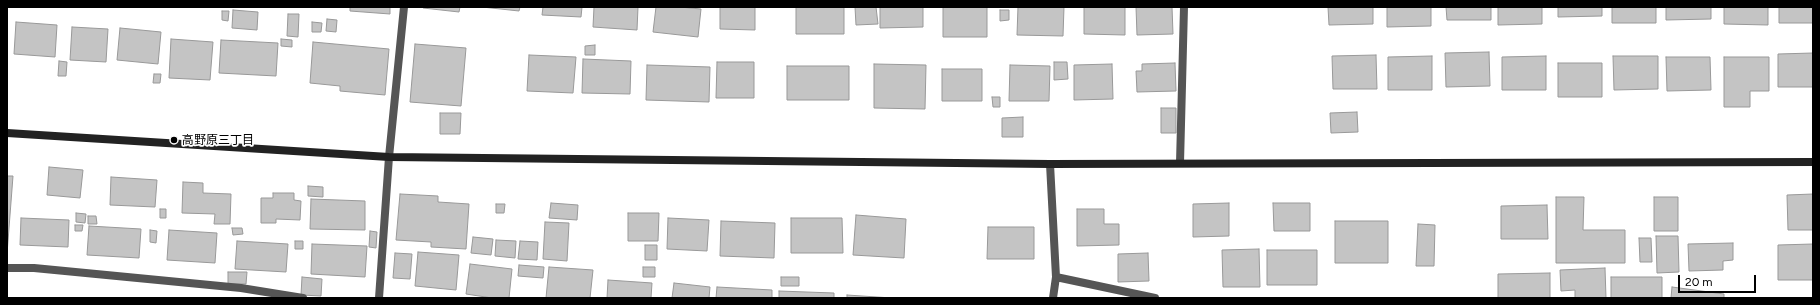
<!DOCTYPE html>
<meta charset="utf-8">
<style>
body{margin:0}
#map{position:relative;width:1820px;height:305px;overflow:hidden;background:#fff;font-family:Figtree,sans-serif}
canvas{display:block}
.frame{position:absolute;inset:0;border:8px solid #000;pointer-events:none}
.scale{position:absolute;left:1678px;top:275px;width:78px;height:18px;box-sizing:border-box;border:2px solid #000;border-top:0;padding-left:5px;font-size:12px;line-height:14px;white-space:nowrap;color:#000;-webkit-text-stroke:3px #fff;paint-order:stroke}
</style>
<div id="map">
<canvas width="1820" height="305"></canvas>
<div class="frame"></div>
<div class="scale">20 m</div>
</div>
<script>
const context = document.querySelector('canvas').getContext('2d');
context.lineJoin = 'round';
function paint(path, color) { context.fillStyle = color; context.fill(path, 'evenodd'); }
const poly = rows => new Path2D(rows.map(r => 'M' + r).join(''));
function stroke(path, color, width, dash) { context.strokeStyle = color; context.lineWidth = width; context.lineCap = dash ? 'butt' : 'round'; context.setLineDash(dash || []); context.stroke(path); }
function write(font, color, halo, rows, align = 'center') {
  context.font = font + ' Figtree,"Noto Sans JP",sans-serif'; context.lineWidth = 3.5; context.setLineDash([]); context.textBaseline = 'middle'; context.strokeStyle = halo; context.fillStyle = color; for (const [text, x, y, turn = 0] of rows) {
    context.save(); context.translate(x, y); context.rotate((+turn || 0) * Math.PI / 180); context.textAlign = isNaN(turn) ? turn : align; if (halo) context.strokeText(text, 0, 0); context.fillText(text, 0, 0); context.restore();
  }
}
const building = poly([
 [350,7,390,7,390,14,350,11,350,7],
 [423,7,460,7,459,12,423,8,423,7],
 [482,7,520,7,519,11,482,7],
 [543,7,582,7,581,17,542,15,543,7],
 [594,7,638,7,637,30,593,27,594,7],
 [656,7,680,7,701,9,698,37,653,32,656,7],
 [720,7,755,7,755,30,720,29,720,7],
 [796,7,844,7,844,34,796,34,796,7],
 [855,7,876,7,878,24,856,25,855,7],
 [880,7,923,7,923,27,880,28,880,7],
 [943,7,987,7,987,37,943,37,943,7],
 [1018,7,1064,7,1063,36,1017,35,1018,7],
 [1084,7,1125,7,1125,35,1084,34,1084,7],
 [1136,7,1172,7,1173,34,1137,35,1136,7],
 [1328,7,1373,7,1373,24,1329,25,1328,7],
 [1387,7,1431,7,1431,26,1387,27,1387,7],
 [1446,7,1491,7,1491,20,1447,20,1446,7],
 [1498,7,1542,7,1542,24,1498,25,1498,7],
 [1558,7,1602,7,1602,16,1558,17,1558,7],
 [1612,7,1656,7,1656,23,1612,23,1612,7],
 [1666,7,1711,7,1711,19,1666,20,1666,7],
 [1724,7,1768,7,1768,25,1724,24,1724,7],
 [1779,7,1813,7,1813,23,1779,23,1779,7],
 [233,10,258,12,257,30,232,28,233,10],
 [1000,10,1009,10,1009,20,1000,21,1000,10],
 [222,11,229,11,228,21,222,20,222,11],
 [288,14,299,14,298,37,287,36,288,14],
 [327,19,337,20,336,32,326,31,327,19],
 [16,22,57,25,55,57,14,54,16,22],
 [312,22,322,23,321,32,312,32,312,22],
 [72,27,108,29,106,62,70,60,72,27],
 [120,28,161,32,158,64,117,60,120,28],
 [171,39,213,42,210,80,169,78,171,39],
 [281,39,292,40,292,47,281,46,281,39],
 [221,40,278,43,276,76,219,73,221,40],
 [313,42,389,49,385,95,340,91,340,86,310,83,313,42],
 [415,44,466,48,461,106,410,102,415,44],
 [595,45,595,55,585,55,585,46,595,45],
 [1489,52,1490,86,1446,87,1445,53,1489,52],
 [1813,53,1813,87,1778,87,1778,54,1813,53],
 [529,55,576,57,573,93,527,91,529,55],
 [1376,55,1377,89,1333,89,1332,56,1376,55],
 [1432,56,1432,90,1388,90,1388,57,1432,56],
 [1546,56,1546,90,1502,90,1502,57,1546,56],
 [1613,56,1658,56,1658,89,1614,90,1613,56],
 [1666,57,1710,57,1711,90,1667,91,1666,57],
 [1724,57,1769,57,1769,91,1750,91,1750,107,1724,107,1724,57],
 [583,59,631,61,630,94,582,93,583,59],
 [59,61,67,62,66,76,58,76,59,61],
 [717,62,754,62,754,98,716,98,717,62],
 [1054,62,1067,62,1068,79,1054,80,1054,62],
 [1175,63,1176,91,1137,92,1136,71,1142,71,1142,64,1175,63],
 [1558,63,1602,63,1602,97,1558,97,1558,63],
 [874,64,926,65,925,109,874,108,874,64],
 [1112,64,1113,99,1074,100,1074,65,1112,64],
 [647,65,710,67,709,102,646,100,647,65],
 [1010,65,1050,66,1049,101,1009,101,1010,65],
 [787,66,849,66,849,100,787,100,787,66],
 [942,69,982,69,982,101,942,101,942,69],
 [154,74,161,74,160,83,153,83,154,74],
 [992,97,1000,97,1000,107,993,107,992,97],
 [1161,108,1176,108,1176,133,1161,133,1161,108],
 [1357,112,1358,132,1331,133,1330,113,1357,112],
 [440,113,461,113,460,134,440,134,440,113],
 [1023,117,1023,137,1002,137,1002,118,1023,117],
 [49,167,83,170,80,198,47,195,49,167],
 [7,176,13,176,7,254,7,176],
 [111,177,157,180,155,207,110,205,111,177],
 [183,182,203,183,203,193,231,194,230,224,214,224,215,214,182,213,183,182],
 [308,186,323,187,323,197,308,196,308,186],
 [273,193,294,193,294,200,301,201,300,220,276,219,276,223,261,223,261,198,273,198,273,193],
 [400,194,438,196,438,202,469,204,466,249,431,247,431,242,396,240,400,194],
 [1813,194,1813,230,1788,230,1787,195,1813,194],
 [1556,197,1584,197,1583,230,1625,230,1625,263,1556,263,1556,197],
 [1654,197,1678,197,1678,231,1654,231,1654,197],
 [311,199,365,201,365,230,310,229,311,199],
 [551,203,578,205,577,220,549,218,551,203],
 [1229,203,1229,236,1193,237,1193,204,1229,203],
 [1273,203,1310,203,1310,231,1274,231,1273,203],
 [496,204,505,204,504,213,496,213,496,204],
 [1547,205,1548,239,1501,239,1501,206,1547,205],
 [160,209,166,209,166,218,160,218,160,209],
 [1077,209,1104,209,1104,224,1119,224,1119,245,1077,246,1077,209],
 [76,213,86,214,85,223,76,222,76,213],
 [628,213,659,213,658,241,628,241,628,213],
 [856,215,906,219,904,258,853,255,856,215],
 [88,216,96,216,97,224,88,224,88,216],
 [21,218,69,220,68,247,20,245,21,218],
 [668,218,709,220,707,251,667,249,668,218],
 [791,218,842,218,843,253,791,253,791,218],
 [721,221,775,223,774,258,720,256,721,221],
 [1335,221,1388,221,1388,263,1335,263,1335,221],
 [545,222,569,223,567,261,543,259,545,222],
 [1418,224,1435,225,1434,266,1416,266,1418,224],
 [75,225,83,225,82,231,75,231,75,225],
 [89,226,141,229,139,258,87,255,89,226],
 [988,227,1034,227,1034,259,987,259,988,227],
 [232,228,242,228,243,234,233,235,232,228],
 [150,230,157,231,156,243,150,242,150,230],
 [169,230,217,233,215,263,167,260,169,230],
 [370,231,377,232,376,248,369,247,370,231],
 [1656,236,1678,236,1679,272,1657,273,1656,236],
 [473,237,493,239,491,255,471,253,473,237],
 [1639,238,1651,238,1652,262,1640,262,1639,238],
 [496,240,516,241,515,258,495,256,496,240],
 [237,241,288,244,286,272,235,269,237,241],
 [295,241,303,241,303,249,295,249,295,241],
 [520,241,538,242,537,260,518,259,520,241],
 [1733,243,1733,260,1723,261,1723,270,1689,271,1688,244,1733,243],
 [312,244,367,246,365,277,311,274,312,244],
 [1813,244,1813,280,1778,280,1778,245,1813,244],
 [645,245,657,245,657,260,645,260,645,245],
 [1259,249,1260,287,1223,287,1222,250,1259,249],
 [1267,250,1317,250,1317,285,1267,285,1267,250],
 [418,252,459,255,456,290,415,286,418,252],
 [395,253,412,254,410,279,393,278,395,253],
 [1148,253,1149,281,1118,282,1118,254,1148,253],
 [470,264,512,269,509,298,492,298,466,294,470,264],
 [519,265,544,267,543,278,518,276,519,265],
 [549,267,593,270,590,298,546,298,549,267],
 [643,267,655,267,655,277,643,277,643,267],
 [1605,268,1606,298,1575,298,1575,290,1561,291,1560,270,1605,268],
 [228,272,247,272,246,284,228,284,228,272],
 [1550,273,1550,298,1498,298,1498,274,1550,273],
 [302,277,322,279,321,296,301,295,302,277],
 [781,277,799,277,799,286,781,286,781,277],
 [1611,277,1662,277,1662,298,1611,298,1611,277],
 [608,280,652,283,651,298,607,298,608,280],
 [674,283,710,287,709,298,672,298,674,283],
 [717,287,772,290,772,298,716,298,717,287],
 [1672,287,1724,294,1724,298,1671,298,1672,287],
 [779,291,834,293,834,298,779,298,779,291],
 [847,295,892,298,847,298,847,295]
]);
paint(building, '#c4c4c4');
stroke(building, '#999', 1);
stroke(poly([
 [1180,163,1184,7],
 [1050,164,1056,277,1053,298],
 [7,268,34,268,241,288,303,298],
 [1056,277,1155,298],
 [379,298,389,157,404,7]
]), '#555', 8);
stroke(poly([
 [7,133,389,157,1050,164,1813,162]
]), '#222', 8);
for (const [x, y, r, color] of [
 [174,140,4,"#000"]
]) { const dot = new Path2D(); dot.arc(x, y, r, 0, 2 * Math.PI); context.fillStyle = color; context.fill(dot); stroke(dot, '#fff', 1.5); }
write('12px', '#000', '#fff', [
 ["高野原三丁目",182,140]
], 'left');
</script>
